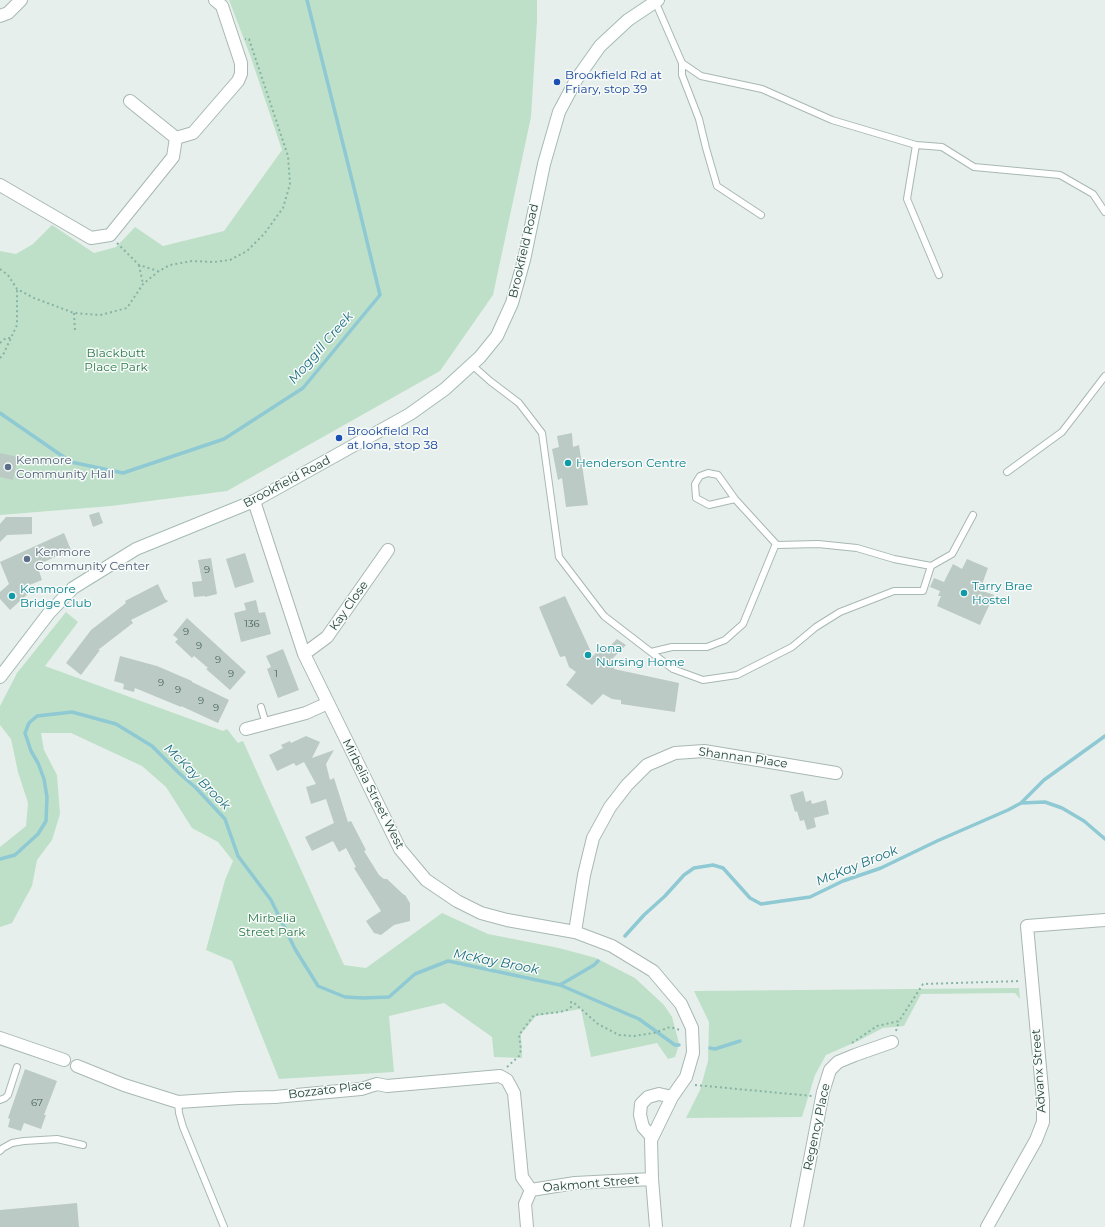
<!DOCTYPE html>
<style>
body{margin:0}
canvas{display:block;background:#e6efeb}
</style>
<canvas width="1105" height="1227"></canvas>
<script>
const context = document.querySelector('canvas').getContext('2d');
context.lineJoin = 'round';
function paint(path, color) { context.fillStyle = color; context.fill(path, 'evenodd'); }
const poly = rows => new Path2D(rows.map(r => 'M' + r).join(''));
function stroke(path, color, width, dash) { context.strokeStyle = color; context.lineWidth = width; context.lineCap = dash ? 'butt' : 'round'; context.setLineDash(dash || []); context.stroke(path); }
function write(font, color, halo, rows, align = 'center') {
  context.font = font + ' Montserrat,sans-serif'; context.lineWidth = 3; context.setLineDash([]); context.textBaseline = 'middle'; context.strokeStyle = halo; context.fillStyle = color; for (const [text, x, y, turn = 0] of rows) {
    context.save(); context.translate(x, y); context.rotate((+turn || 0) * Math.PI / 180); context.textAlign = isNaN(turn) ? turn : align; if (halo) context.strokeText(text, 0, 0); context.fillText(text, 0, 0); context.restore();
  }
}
paint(poly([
 [229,0,537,0,537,21,531,117,493,295,440,371,227,491,111,506,0,515,0,251,16,254,33,244,52,225,94,253,116,247,135,227,163,246,224,231,282,150,250,55],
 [66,612,78,622,45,666,223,731,227,729,238,743,243,741,344,965,366,968,442,913,488,934,559,948,596,958,635,978,664,1005,672,1017,678,1039,679,1045,675,1057,668,1059,657,1043,591,1057,581,1009,536,1016,521,1034,522,1058,494,1057,492,1037,444,1003,389,1016,394,1072,279,1079,232,961,206,950,225,880,233,861,218,842,192,828,166,787,142,766,71,733,41,733,44,750,57,775,60,814,52,840,37,860,32,886,12,923,0,927,0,847,26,826,28,803,18,772,11,739,0,725,0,706,17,673],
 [1019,988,1020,999,1015,993,921,994,904,1026,883,1028,858,1041,826,1055,815,1075,802,1117,686,1118,700,1090,708,1061,709,1022,694,991]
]), '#bfe0c8');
stroke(poly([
 [0,413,71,462,123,473,224,439,303,388,380,295,356,196,307,0],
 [1021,803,1045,802,1062,808,1084,821,1105,839],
 [0,859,15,855,38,834,46,821,47,797,44,779,38,763,31,751,25,733,29,723,37,716,72,712,116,724,152,746,179,773,196,788,225,819,238,856,271,900,295,949,318,986,345,997,363,998,389,997,415,974,448,961,560,985,639,1019,675,1045,679,1045],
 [625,936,644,915,665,896,684,875,694,868,713,865,723,868,750,898,761,904,810,897,843,881,881,868,937,841,1008,810,1021,803,1044,780,1105,736],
 [560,985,594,965,598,961],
 [710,1048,715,1049,740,1041]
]), '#8ec9d4', 3.5);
paint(poly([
 [572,433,573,447,579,445,588,505,566,507,562,478,558,480,552,449,559,447,557,436],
 [0,453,18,457,13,480,0,477],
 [99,512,103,523,93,527,89,515],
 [6,517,32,517,32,534,7,535,0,542,0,524],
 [64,533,71,550,37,565,42,580,22,588,28,594,10,610,0,599,0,592,9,584,0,562],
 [245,553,254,582,235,588,226,559],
 [211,558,217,594,205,597,205,596,194,597,192,582,202,581,198,560],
 [967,559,988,568,980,590,994,595,980,625,937,606,941,596,938,596,940,591,930,587,934,578,944,582,953,564,962,569],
 [158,584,165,599,168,601,167,602,131,620,133,623,98,650,100,650,81,675,66,663,91,630,126,603,125,601],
 [565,596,593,656,603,646,609,647,617,639,626,645,613,658,616,662,614,669,679,683,675,712,621,704,621,700,612,699,603,694,592,705,566,685,576,672,569,667,565,656,560,657,539,607],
 [256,600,259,613,265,612,271,634,241,642,234,613,246,610,244,603],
 [187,618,246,672,230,690,206,669,208,668,194,656,192,658,175,642,178,639,173,635],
 [283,649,299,690,278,698,267,669,271,667,266,656],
 [120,656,157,666,192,681,192,682,229,700,218,723,181,706,181,707,135,688,134,692,123,689,124,684,114,681],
 [306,736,320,742,312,758,334,750,326,764,330,780,334,778,348,822,351,821,366,850,364,851,379,875,384,879,387,879,404,895,405,895,410,903,410,921,394,925,381,935,374,933,366,921,381,911,354,868,356,867,346,848,339,852,333,841,312,851,305,837,334,823,326,799,311,804,306,787,316,784,304,762,296,766,294,763,277,771,269,755,283,748,281,745,290,741,291,743],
 [803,791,806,802,811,800,812,804,826,800,829,814,814,818,816,827,807,830,804,820,800,821,797,811,795,812,790,795],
 [25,1069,57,1081,44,1115,46,1115,41,1129,24,1123,21,1131,8,1127,10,1119,8,1118],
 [77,1203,79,1227,0,1227,0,1210]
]), '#bbcac4');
const service = poly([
 [655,1,682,63,701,76,762,89,832,120,916,145,942,147,974,167,1060,175,1093,194,1105,212],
 [682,63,682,75,699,119,706,148,717,186,761,215],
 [916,145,907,199,939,275],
 [472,365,490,381,519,403,542,433,559,557,604,616,673,669,703,680,737,675,792,647,816,627,840,612,894,591,923,591,931,566,952,554,973,515],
 [1007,472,1062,432,1105,376],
 [735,499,718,475,708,473,700,476,695,484,696,498,709,505,735,499,777,545],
 [651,652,672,647,707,647,725,640,743,624,775,546,777,545,818,544,857,548,894,559,931,566],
 [261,707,266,724],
 [0,1100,5,1098,8,1095,17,1067],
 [178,1102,179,1113,183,1127,224,1227],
 [0,1151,3,1148,12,1143,24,1141,57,1139,83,1145]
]);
const minor = poly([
 [130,101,176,138],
 [254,501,304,654,400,849,426,880,457,901,481,913,507,920,575,932,612,946,653,971,681,1004,692,1028,693,1053,686,1077,672,1097,651,1140,652,1179,656,1227],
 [304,654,327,637,388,550],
 [246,729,306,713,328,703],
 [575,932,584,875,593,838,610,807,627,785,647,765,675,753,704,751,836,773],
 [0,1038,64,1060],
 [77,1066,124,1085,178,1102,239,1098,275,1097,361,1089,377,1084,387,1086,500,1076,507,1080,514,1093,522,1177,531,1190,525,1204,527,1227],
 [652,1137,643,1127,640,1115,641,1104,648,1097,659,1094,672,1097],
 [531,1190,575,1183,652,1179],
 [797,1227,823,1092,830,1070,838,1062,855,1055,892,1042],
 [987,1227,1036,1140,1043,1122,1043,1100,1027,926,1105,920]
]);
const tertiary = poly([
 [0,16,8,13,21,0],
 [0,185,91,238,110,235,173,157,176,138,193,133,238,81,241,74,241,63,222,6,215,0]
]);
const secondary = poly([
 [0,677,49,613,73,588,136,549,254,501,410,414,445,389,480,357,497,336,512,303,524,260,544,164,559,112,576,80,600,46,628,20,658,0]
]);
stroke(service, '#a8b8b2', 8);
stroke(minor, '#a8b8b2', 14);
stroke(tertiary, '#a8b8b2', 14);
stroke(secondary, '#a4bbb3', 14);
stroke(poly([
 [117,243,139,265,158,271],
 [139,265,143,284],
 [0,269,8,275,17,289,34,298,74,313,100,315,127,308,143,284,159,271,170,265,192,261,214,262,230,260,247,251,264,234,283,208,290,184,288,156,249,39,245,39],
 [74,313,75,331],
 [0,343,6,338,11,338],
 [0,358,3,355,17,325,17,289],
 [896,1031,899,1021],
 [852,1043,877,1026,899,1021,923,984,1021,981],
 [507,1067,519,1056,521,1050,519,1035,534,1015,560,1012,567,1010,571,1007,571,1002,573,1002,598,1024,619,1035,634,1036,654,1033,670,1027,680,1030],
 [695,1085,812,1096]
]), '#86b3a5', 2, [2, 3]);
stroke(service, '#fff', 6);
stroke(minor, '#fff', 12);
stroke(tertiary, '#fff', 12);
stroke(secondary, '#fff', 12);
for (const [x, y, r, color] of [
 [557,82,4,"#1a4fb4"],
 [339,438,4,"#1a4fb4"],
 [568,463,4,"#0f9aa8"],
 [8,467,4,"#5c6f8a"],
 [27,559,4,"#5c6f8a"],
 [964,593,4,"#0f9aa8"],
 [12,596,4,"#0f9aa8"],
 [588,655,4,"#0f9aa8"]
]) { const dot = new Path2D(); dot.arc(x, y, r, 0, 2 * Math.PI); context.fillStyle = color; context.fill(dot); stroke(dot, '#f7fbf9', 1.5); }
write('10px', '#4a645c', null, [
 ["9",207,570],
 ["136",252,624],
 ["9",186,632],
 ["9",199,646],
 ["9",218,660],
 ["9",231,674],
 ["1",276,674],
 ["9",161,683],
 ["9",178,690],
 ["9",201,701],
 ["9",216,708],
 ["67",37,1103]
]);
write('12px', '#164399', '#f7fbf9', [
 ["Brookfield Rd at",565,75],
 ["Friary, stop 39",565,89],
 ["Brookfield Rd",347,431],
 ["at Iona, stop 38",347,445]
], 'left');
write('12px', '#24423a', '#f7fbf9', [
 ["Brookfield Road",524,251,-77],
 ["Brookfield Road",287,482,-28],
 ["Kay Close",349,606,-55],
 ["Shannan Place",743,758,8],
 ["Mirbelia Street West",373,794,63],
 ["Advanx Street",1039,1071,-94],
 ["Bozzato Place",330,1090,-7],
 ["Regency Place",817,1127,-78],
 ["Oakmont Street",591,1184,-5]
]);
write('12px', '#2d7a4b', '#f7fbf9', [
 ["Blackbutt",116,353],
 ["Place Park",116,367],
 ["Mirbelia",272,918],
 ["Street Park",272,932]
]);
write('12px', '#4e5e75', '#f7fbf9', [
 ["Kenmore",16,460],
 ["Community Hall",16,474],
 ["Kenmore",35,552],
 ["Community Center",35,566]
], 'left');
write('12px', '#0d838f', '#f7fbf9', [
 ["Henderson Centre",576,463],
 ["Tarry Brae",972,586],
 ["Hostel",972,600],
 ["Kenmore",20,589],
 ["Bridge Club",20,603],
 ["Iona",596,648],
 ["Nursing Home",596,662]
], 'left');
write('italic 13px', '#1c6f80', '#f7fbf9', [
 ["Moggill Creek",321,348,-49],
 ["McKay Brook",197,777,45],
 ["McKay Brook",857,866,-22],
 ["McKay Brook",496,962,11]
]);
</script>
